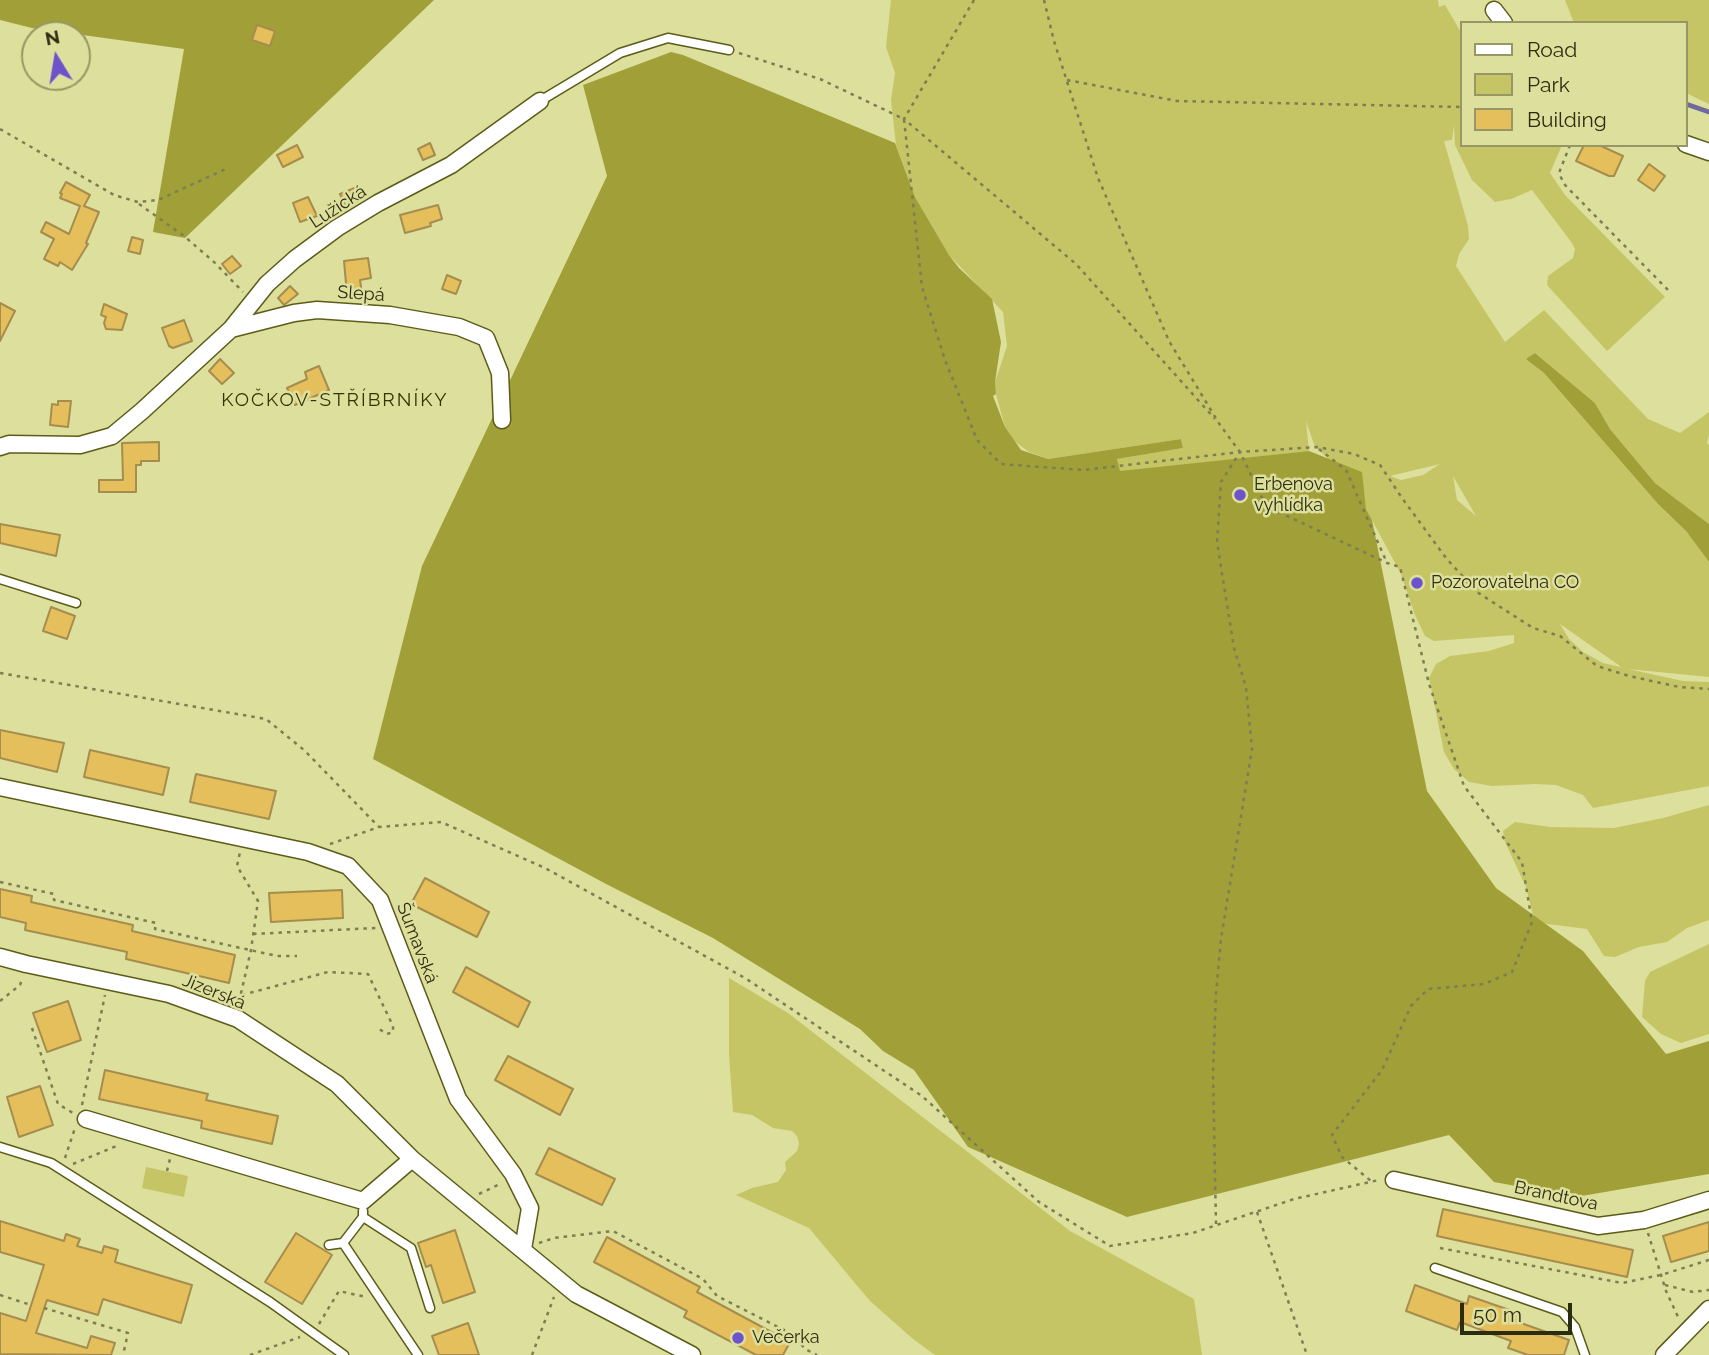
<!DOCTYPE html>
<meta charset="utf-8">
<style>
body{margin:0}
#map{position:relative;width:1709px;height:1355px;overflow:hidden;background:#dddf9c;font-family:Raleway,sans-serif}
canvas{display:block}
.legend{position:absolute;left:1460px;top:21px;width:228px;height:126px;box-sizing:border-box;background:#dddf9c;border:2px solid #969764;margin:0;padding:9px 12px;list-style:none;font-size:21px;color:#2c2c11}
.legend li{display:flex;align-items:center;gap:14px;height:35px}
.legend b{width:35px;border:2px solid #969764}
.north{position:absolute;left:21px;top:21px;width:70px;height:70px;box-sizing:border-box;background:#dddf9c;border:2px solid #969764;border-radius:50%;rotate:349deg;font-size:19px;font-weight:700;line-height:28px;text-align:center;color:#2c2c11}
.north::after{content:'';display:block;margin:auto;width:24px;height:32px;background:#6e52cc;clip-path:polygon(50% 0,100% 100%,50% 72%,0 100%)}
.scale{position:absolute;left:1460px;top:1303px;width:112px;height:32px;box-sizing:border-box;border:4px solid #2c2c11;border-top:0;padding-left:9px;font-size:21px;line-height:24px;white-space:nowrap;color:#2c2c11;-webkit-text-stroke:5px #dddf9c;paint-order:stroke}
</style>
<div id="map">
<canvas width="1709" height="1355"></canvas>
<ul class="legend">
<li><b style="height:9px;background:#fff"></b>Road</li>
<li><b style="height:19px;background:#c5c566"></b>Park</li>
<li><b style="height:19px;background:#e4bf5c"></b>Building</li>
</ul>
<div class="north">N</div>
<div class="scale">50 m</div>
</div>
<script>
const context = document.querySelector('canvas').getContext('2d');
context.lineJoin = 'round';
function paint(path, color) { context.fillStyle = color; context.fill(path, 'evenodd'); }
const poly = rows => new Path2D(rows.map(r => 'M' + r).join(''));
function stroke(path, color, width, dash) { context.strokeStyle = color; context.lineWidth = width; context.lineCap = dash ? 'butt' : 'round'; context.setLineDash(dash || []); context.stroke(path); }
function write(font, color, halo, rows, align = 'center') {
  context.font = font + ' Raleway,sans-serif'; context.lineWidth = 5; context.setLineDash([]); context.textBaseline = 'middle'; context.strokeStyle = halo; context.fillStyle = color; for (const [text, x, y, turn = 0] of rows) {
    context.save(); context.translate(x, y); context.rotate((+turn || 0) * Math.PI / 180); context.textAlign = isNaN(turn) ? turn : align; if (halo) context.strokeText(text, 0, 0); context.fillText(text, 0, 0); context.restore();
  }
}
paint(poly([
 [891,0,1438,0,1439,7,1445,5,1462,34,1462,111,1460,113,1462,112,1462,145,1562,145,1550,173,1565,195,1665,297,1607,351,1547,285,1548,276,1573,258,1575,249,1572,243,1532,190,1511,199,1495,202,1472,180,1455,145,1454,125,1452,140,1444,141,1468,226,1469,239,1459,254,1456,266,1505,342,1544,310,1648,419,1680,433,1709,412,1709,435,1707,443,1709,445,1709,524,1655,483,1610,429,1595,403,1535,353,1527,359,1544,373,1658,504,1686,531,1709,562,1709,677,1628,669,1683,681,1709,682,1709,786,1593,808,1583,795,1556,785,1535,784,1492,786,1469,782,1454,769,1444,752,1429,678,1436,664,1450,656,1489,651,1514,643,1514,635,1434,641,1425,636,1415,615,1401,574,1366,509,1363,489,1315,447,1306,421,1309,451,1120,472,1117,459,1183,448,1181,439,1048,459,1029,452,1014,441,1005,427,996,394,995,382,1007,346,1003,312,949,255,915,197,896,145,891,100,895,73,886,47],
 [1440,464,1423,475,1401,480,1390,476],
 [1453,476,1476,516,1457,500],
 [1560,624,1620,666,1620,667,1603,663,1583,652,1569,639],
 [1565,0,1709,0,1709,104,1686,93,1686,23,1574,23],
 [1709,805,1709,920,1687,928,1667,942,1639,947,1615,957,1604,956,1587,929,1540,923,1533,915,1526,887,1505,842,1503,831,1515,822,1550,827,1614,828,1663,818],
 [1709,944,1709,1034,1681,1043,1661,1034,1642,1017,1645,981,1650,972],
 [729,978,788,1013,1070,1231,1194,1299,1202,1355,935,1355,913,1339,870,1301,809,1228,736,1195,752,1188,778,1182,786,1170,785,1162,797,1151,799,1144,797,1136,792,1131,773,1128,752,1115,733,1112,729,1054],
 [146,1167,188,1176,184,1197,142,1188]
]), '#c5c566');
paint(poly([
 [0,0,434,0,185,238,153,232,184,49,32,28,0,20],
 [671,52,683,55,895,143,915,197,949,255,959,268,992,299,1001,342,995,382,996,394,993,396,1005,427,1021,450,1048,459,1181,439,1183,448,1117,459,1120,471,1309,451,1362,472,1366,509,1372,520,1427,791,1496,888,1583,951,1666,1054,1709,1041,1709,1174,1576,1197,1494,1182,1449,1135,1127,1217,968,1147,914,1070,883,1051,860,1029,713,938,608,885,373,759,422,566,607,176,583,85],
 [1535,353,1595,403,1610,429,1655,483,1709,524,1709,562,1686,531,1658,504,1544,373,1526,359]
]), '#a1a038');
stroke(poly([
 [1686,104,1709,112]
]), '#71699c', 4.5);
const building = poly([
 [257,25,275,31,270,46,252,40,257,25],
 [430,143,435,155,423,160,418,149,430,143],
 [297,145,303,157,283,167,277,155,297,145],
 [1584,145,1599,145,1623,156,1614,176,1609,176,1576,161,1584,145],
 [1649,164,1665,176,1654,191,1638,180,1649,164],
 [66,182,90,195,84,206,99,212,86,243,88,244,72,270,60,262,58,266,44,259,54,239,41,232,46,222,69,234,80,206,60,198,62,194,60,193,66,182],
 [357,187,362,199,345,206,340,194,357,187],
 [308,197,317,216,300,222,293,203,308,197],
 [438,205,442,219,430,223,431,226,405,233,400,215,438,205],
 [132,237,143,240,140,254,128,251,132,237],
 [232,256,241,266,230,274,222,264,232,256],
 [368,258,371,278,360,280,362,294,347,295,344,261,368,258],
 [447,275,461,281,456,294,442,289,447,275],
 [290,286,298,294,284,305,278,298,290,286],
 [0,303,15,311,0,341,0,303],
 [104,304,127,314,122,330,106,329,104,323,106,317,101,315,104,304],
 [184,320,192,341,173,348,169,346,162,328,184,320],
 [220,359,234,373,222,384,209,371,220,359],
 [319,366,329,390,295,405,287,388,307,379,305,372,319,366],
 [58,401,71,401,68,427,50,425,52,404,58,405,58,401],
 [159,442,159,461,141,461,141,465,136,465,136,492,99,492,99,480,123,480,122,443,159,442],
 [0,524,60,535,56,556,0,543,0,524],
 [51,607,75,616,67,639,43,631,51,607],
 [0,730,64,743,57,772,0,758,0,730],
 [90,750,169,768,163,795,84,777,90,750],
 [196,774,276,791,269,819,190,802,196,774],
 [425,878,489,912,477,937,411,904,425,878],
 [0,889,32,896,31,902,133,925,132,931,235,955,229,983,126,959,127,952,25,930,26,923,0,917,0,889],
 [342,890,343,918,271,922,269,893,342,890],
 [466,967,530,1002,518,1027,453,992,466,967],
 [68,1001,81,1040,47,1052,33,1013,68,1001],
 [508,1056,573,1089,560,1115,495,1080,508,1056],
 [105,1070,208,1094,206,1100,278,1116,272,1144,201,1128,202,1121,99,1099,105,1070],
 [40,1086,53,1125,19,1137,7,1097,40,1086],
 [549,1148,615,1179,602,1205,536,1174,549,1148],
 [1443,1209,1633,1250,1627,1277,1437,1236,1443,1209],
 [0,1221,64,1241,66,1234,80,1239,77,1246,102,1253,104,1246,118,1250,115,1262,192,1285,181,1323,103,1299,98,1315,47,1300,36,1333,87,1348,91,1336,115,1343,111,1355,0,1354,0,1313,26,1321,44,1265,0,1252,0,1221],
 [1709,1222,1709,1251,1671,1262,1663,1236,1709,1222],
 [455,1230,475,1292,443,1303,431,1265,426,1267,418,1243,455,1230],
 [296,1233,332,1255,302,1304,265,1282,296,1233],
 [607,1237,700,1287,697,1292,790,1342,783,1355,756,1355,684,1317,687,1311,594,1262,607,1237],
 [1415,1285,1467,1304,1469,1296,1521,1314,1518,1322,1569,1340,1564,1355,1528,1355,1508,1348,1511,1341,1460,1322,1457,1330,1406,1311,1415,1285],
 [468,1323,479,1355,439,1355,432,1336,468,1323]
]);
paint(building, '#e4bf5c');
stroke(building, '#a58d4e', 2);
const lane = poly([
 [540,101,620,53,668,38,729,50],
 [0,579,76,603],
 [0,1147,51,1163,270,1302,344,1355],
 [363,1217,411,1248,430,1308],
 [343,1243,418,1355],
 [329,1245,343,1243,363,1217,363,1211],
 [1435,1268,1562,1312,1575,1327,1585,1355]
]);
const street = poly([
 [1494,10,1504,23],
 [1686,144,1709,152],
 [231,329,294,313,317,310,390,315,459,327,486,338,500,373,502,420],
 [0,447,9,444,80,445,112,436,142,411,231,329,267,284,295,259,337,228,378,203,451,165,540,101],
 [0,787,308,852,348,866,380,900,458,1099,513,1174,530,1208,523,1249],
 [0,957,26,964,169,994,238,1019,337,1084,412,1159,576,1294,692,1355],
 [86,1119,363,1201,412,1159],
 [1394,1180,1598,1226,1644,1220,1709,1200],
 [1664,1355,1709,1309]
]);
stroke(lane, '#5c5b18', 11);
stroke(street, '#5c5b18', 19);
stroke(poly([
 [974,0,904,119,1076,264,1215,419],
 [1044,0,1054,41,1098,178,1169,341,1220,425,1240,452,1266,506,1387,563,1400,567,1429,684,1464,786,1522,862,1532,922,1512,972,1484,984,1428,989,1411,1006,1382,1070,1332,1135,1342,1157,1371,1181],
 [739,53,820,79,904,119,922,287,945,360,977,440,1001,464,1083,470,1240,452,1317,447,1354,454,1380,465,1402,498,1446,558,1477,592,1533,628,1560,636,1597,666,1629,676,1679,687,1709,689],
 [1067,80,1177,101,1462,107],
 [0,129,114,195,138,202,158,200,228,168],
 [1570,145,1559,173,1564,184,1669,291],
 [139,204,184,236,214,262,243,292],
 [1319,449,1346,470,1387,563],
 [0,673,266,719,304,750,379,827],
 [330,844,379,827,441,822,545,868,745,978,922,1096,1039,1202,1110,1246,1193,1233,1294,1199,1379,1180],
 [0,882,54,894,54,900,156,923,155,929,277,956,297,956],
 [253,934,376,928],
 [242,995,328,972,368,974,393,1026,393,1032,387,1034,376,1027],
 [0,1001,20,985,22,979],
 [239,1002,251,950,258,901,237,866,240,852],
 [32,1028,58,1104,73,1113],
 [82,1105,105,995],
 [65,1158,75,1128],
 [73,1164,119,1145],
 [167,1171,170,1159],
 [479,1194,502,1183],
 [1257,1212,1307,1355],
 [1216,1224,1213,1074,1216,993,1221,939,1252,749,1246,687,1234,648,1217,542,1221,482,1240,452],
 [1648,1233,1666,1291,1679,1319],
 [539,1243,554,1238,613,1231,703,1279,717,1296,794,1335,805,1349,817,1355],
 [1440,1248,1622,1283,1661,1275,1709,1260],
 [1665,1285,1693,1292,1709,1290],
 [0,1295,31,1305],
 [44,1308,128,1333,123,1355],
 [319,1324,339,1291,366,1297],
 [250,1355,300,1337],
 [532,1355,554,1297]
]), '#7d7e51', 2.5, [3.5, 5]);
stroke(lane, '#fff', 8);
stroke(street, '#fff', 16);
for (const [x, y, r, color] of [
 [1240,495,7,"#6e52cc"],
 [1417,583,7,"#6e52cc"],
 [738,1338,7,"#6e52cc"]
]) { const dot = new Path2D(); dot.arc(x, y, r, 0, 2 * Math.PI); context.fillStyle = color; context.fill(dot); stroke(dot, '#dddf9c', 2.5); }
write('18px', '#2c2c11', '#dddf9c', [
 ["Lužická",338,207,-33],
 ["Slepá",361,294,4],
 ["Šumavská",417,943,69],
 ["Jizerská",214,992,22],
 ["Brandtova",1556,1196,12]
]);
write('18px', '#2c2c11', '#dddf9c', [
 ["Erbenova",1254,485],
 ["vyhlídka",1254,506],
 ["Pozorovatelna CO",1431,583],
 ["Večerka",752,1338]
], 'left');
context.letterSpacing = '2px';
write('19px', '#343400', '#dddf9c', [
 ["KOČKOV-STŘÍBRNÍKY",335,400]
]);
context.letterSpacing = '0px';
</script>
